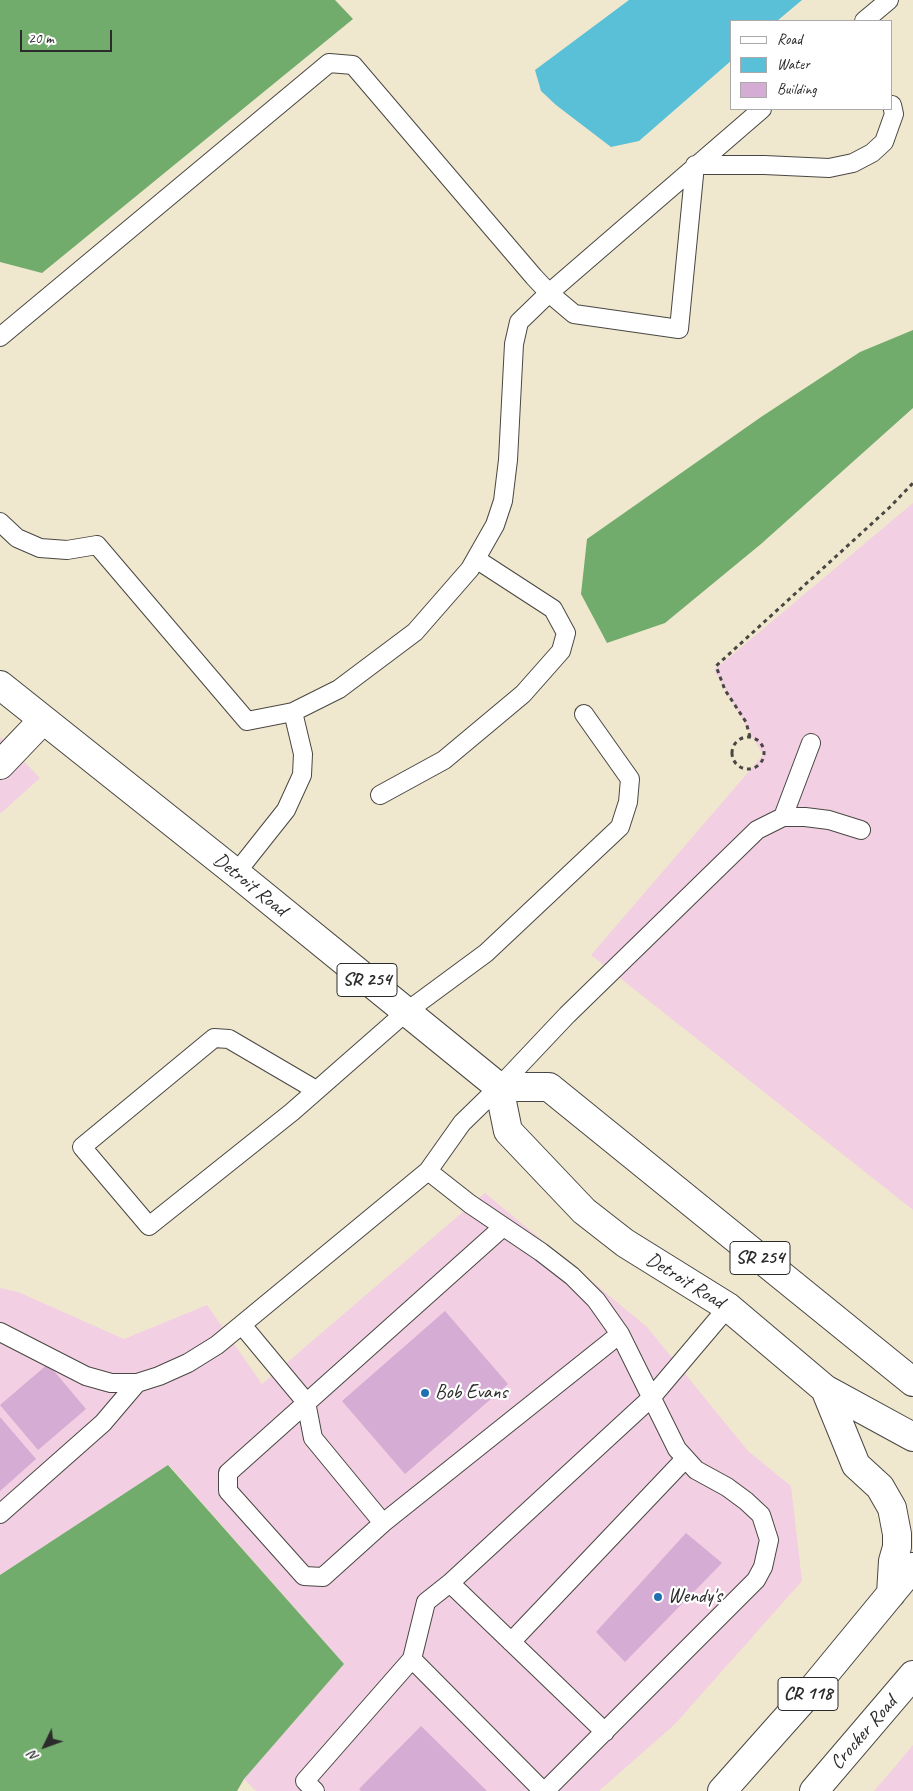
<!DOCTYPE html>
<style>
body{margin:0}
#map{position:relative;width:913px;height:1791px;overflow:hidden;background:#f0e8ce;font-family:Caveat,sans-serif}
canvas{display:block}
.legend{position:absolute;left:730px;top:20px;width:162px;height:90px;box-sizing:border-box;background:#fff;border:1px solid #aaa;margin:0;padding:6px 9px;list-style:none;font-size:15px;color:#2b2b2b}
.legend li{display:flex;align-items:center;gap:10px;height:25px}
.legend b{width:25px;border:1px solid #aaa}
.north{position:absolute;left:20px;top:1721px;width:50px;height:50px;-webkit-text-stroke:4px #fff;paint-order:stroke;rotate:228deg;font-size:14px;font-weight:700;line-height:20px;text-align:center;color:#2b2b2b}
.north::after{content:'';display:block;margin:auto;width:18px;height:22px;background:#2b2b2b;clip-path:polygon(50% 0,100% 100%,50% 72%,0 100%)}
.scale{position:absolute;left:20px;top:30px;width:92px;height:22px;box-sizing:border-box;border:2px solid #2b2b2b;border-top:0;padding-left:6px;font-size:15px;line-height:18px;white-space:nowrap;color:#2b2b2b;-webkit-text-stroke:4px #fff;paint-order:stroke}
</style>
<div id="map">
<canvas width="913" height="1791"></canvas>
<ul class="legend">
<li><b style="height:6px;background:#fff"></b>Road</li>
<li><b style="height:14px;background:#59c0d7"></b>Water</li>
<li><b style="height:14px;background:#d5acd3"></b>Building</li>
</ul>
<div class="north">N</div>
<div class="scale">20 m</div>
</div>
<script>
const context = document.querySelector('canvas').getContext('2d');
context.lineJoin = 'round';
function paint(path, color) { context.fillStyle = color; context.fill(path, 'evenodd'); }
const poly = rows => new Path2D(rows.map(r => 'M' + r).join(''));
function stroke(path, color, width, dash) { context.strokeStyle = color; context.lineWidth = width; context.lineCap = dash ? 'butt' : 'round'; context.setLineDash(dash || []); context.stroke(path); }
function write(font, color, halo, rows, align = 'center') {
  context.font = font + ' Caveat,sans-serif'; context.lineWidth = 4.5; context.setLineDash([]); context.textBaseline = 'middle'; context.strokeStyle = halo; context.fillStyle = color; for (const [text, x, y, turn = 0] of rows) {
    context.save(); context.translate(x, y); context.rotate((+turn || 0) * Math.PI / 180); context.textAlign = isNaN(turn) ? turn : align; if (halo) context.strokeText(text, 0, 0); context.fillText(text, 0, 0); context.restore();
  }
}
paint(poly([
 [913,503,913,1210,591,955,763,755,714,670],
 [0,737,40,778,0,814],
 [485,1193,647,1327,748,1451,791,1486,802,1581,675,1724,599,1791,256,1791,244,1779,344,1664,169,1465,0,1575,0,1288,18,1292,124,1339,207,1305,262,1384],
 [913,1745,913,1791,874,1791,893,1769]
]), '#f2cfe2');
paint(poly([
 [0,0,335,0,353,19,42,273,0,262],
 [913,330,913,408,761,544,665,623,607,643,581,594,587,539,761,417,860,352],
 [168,1465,344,1664,244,1779,237,1791,0,1791,0,1575]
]), '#72ac6c');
paint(poly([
 [629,0,802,0,777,21,732,21,732,60,639,141,611,147,556,105,541,91,535,70]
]), '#59c0d7');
paint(poly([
 [445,1311,508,1384,405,1474,342,1401],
 [48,1364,86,1409,38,1450,0,1405],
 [0,1417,36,1459,0,1491],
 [686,1533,722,1563,625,1662,596,1632],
 [421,1726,487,1791,361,1791,359,1789]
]), '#d5acd3');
const service = poly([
 [864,21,889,0],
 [0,337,329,63,353,65,534,277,549,293,574,314,679,329,695,165,764,165,829,168,853,163,872,153,884,142,894,114,892,105],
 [0,522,17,538,40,548,67,550,97,545,247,721,293,712],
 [380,795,444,760,523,694,561,651,566,633,553,609,476,559],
 [783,817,811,743],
 [236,873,286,810,302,775,303,754,293,712,339,689,415,632,470,569,495,525,503,501,508,460,514,344,519,322,549,293,762,109],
 [316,1090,229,1039,214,1038,82,1147,149,1226,292,1112,406,1012,486,953,620,827,628,802,630,779,584,714],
 [428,1171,470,1204,541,1252,572,1276,596,1300,620,1334,677,1449,696,1470,727,1487,746,1501,761,1515,769,1540,763,1567,756,1580,545,1791],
 [242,1325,306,1402,313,1438,383,1523,620,1334],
 [0,1332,86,1376,111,1383,137,1383,159,1376,188,1363,217,1345,428,1171,462,1123,499,1087,567,1015,757,830,783,817,805,817,829,820,861,830],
 [0,1514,103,1423,137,1383],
 [383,1523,323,1577,304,1576,228,1491,228,1473,503,1227],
 [450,1583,605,1732],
 [511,1642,685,1459],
 [412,1659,543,1791],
 [315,1791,305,1781,412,1659,426,1602,450,1583,651,1398,728,1307]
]);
const minor = poly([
 [0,765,43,720]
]);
const primary = poly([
 [0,685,236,873,499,1087,508,1131,584,1211,625,1243,728,1307,825,1389,913,1437],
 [499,1087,549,1087,913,1382],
 [825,1389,856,1465,880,1487,892,1508,897,1534,897,1547,893,1561,891,1594],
 [722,1791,810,1692,913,1567],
 [814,1791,913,1675]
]);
stroke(service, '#494743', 20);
stroke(minor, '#494743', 30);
stroke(primary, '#494743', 30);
stroke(poly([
 '732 753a16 16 0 1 1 32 0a16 16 0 1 1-32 0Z',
 [750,737,746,722,725,690,716,666,890,507,913,483]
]), '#494743', 3, [4, 4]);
stroke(service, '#fff', 18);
stroke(minor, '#fff', 28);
stroke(primary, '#fff', 28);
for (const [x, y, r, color] of [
 [425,1393,5,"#1f6fb2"],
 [658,1597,5,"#1f6fb2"]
]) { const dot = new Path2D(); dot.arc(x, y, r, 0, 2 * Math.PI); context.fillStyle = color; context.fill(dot); stroke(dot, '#fff', 2); }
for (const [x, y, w] of [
 [367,980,60],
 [760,1258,60],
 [808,1694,60]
]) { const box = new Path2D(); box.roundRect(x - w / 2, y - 16.5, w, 33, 4); context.fillStyle = '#fff'; context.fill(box); stroke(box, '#2b2b2b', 1); }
write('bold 19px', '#2b2b2b', null, [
 ["SR 254",367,980],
 ["SR 254",760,1258],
 ["CR 118",808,1694]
]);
write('20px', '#2b2b2b', '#fff', [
 ["Detroit Road",250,885,39],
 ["Detroit Road",685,1281,32],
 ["Crocker Road",864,1733,-49]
]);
write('20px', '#2b2b2b', '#fff', [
 ["Bob Evans",435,1393],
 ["Wendy's",668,1597]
], 'left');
</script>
